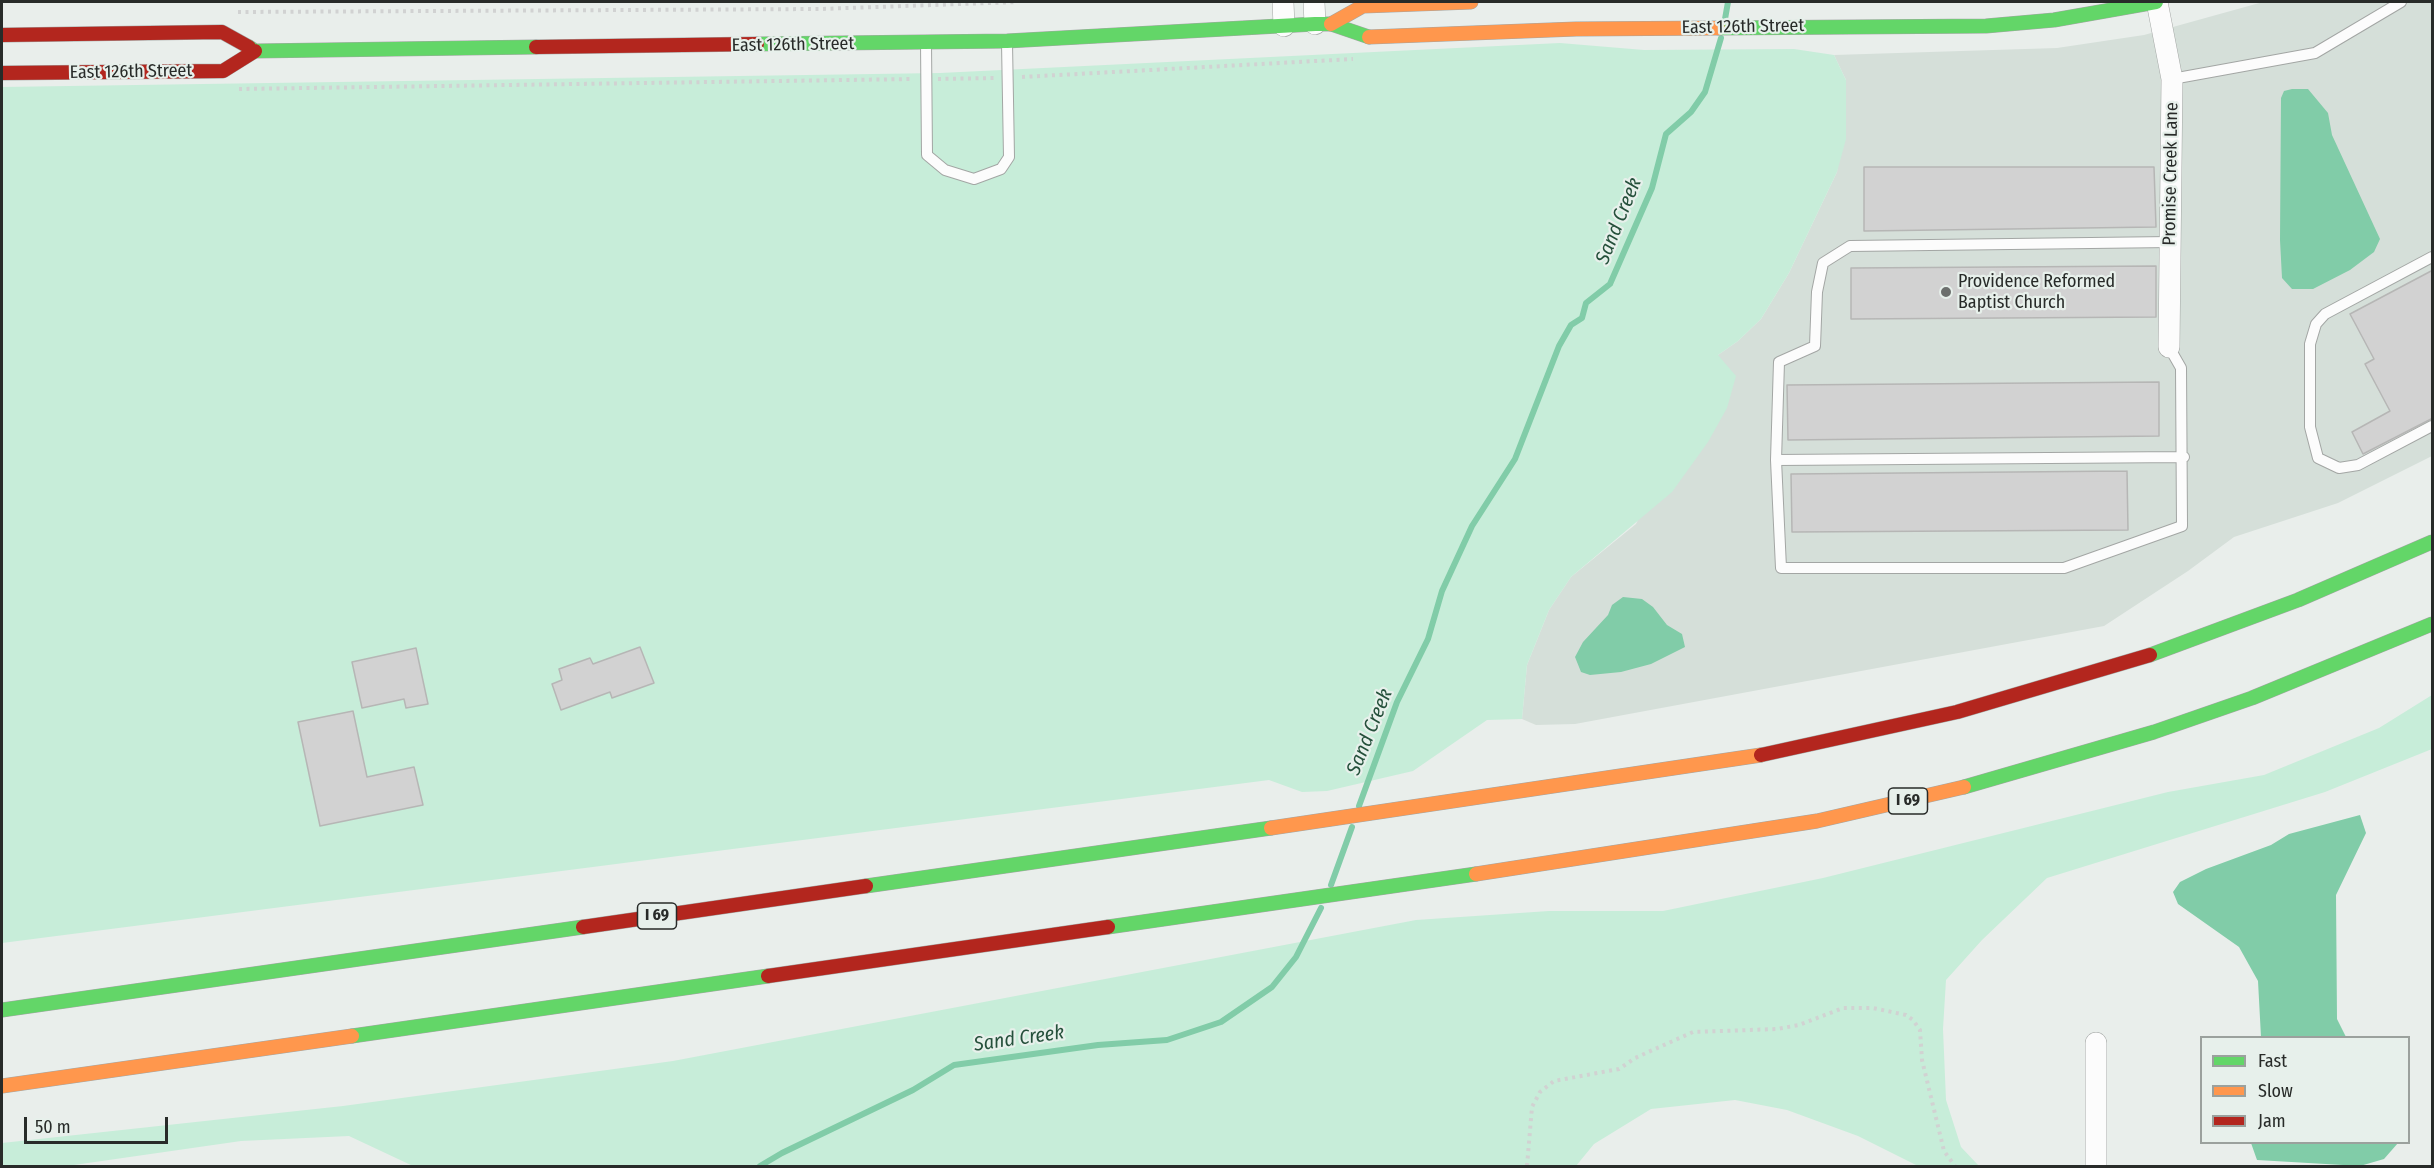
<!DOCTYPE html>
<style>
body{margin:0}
#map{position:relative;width:2434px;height:1168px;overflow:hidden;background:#e9eeeb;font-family:"Fira Sans Condensed",sans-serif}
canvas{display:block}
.frame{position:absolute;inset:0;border:3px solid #282b29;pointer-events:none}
.legend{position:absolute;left:2200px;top:1036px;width:210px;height:108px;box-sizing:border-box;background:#e7f0eb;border:2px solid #9ba19d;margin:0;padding:8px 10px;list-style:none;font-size:18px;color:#282b29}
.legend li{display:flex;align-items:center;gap:12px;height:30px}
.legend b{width:30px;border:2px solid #9ba19d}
.scale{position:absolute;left:24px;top:1117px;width:144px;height:27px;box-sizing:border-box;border:3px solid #282b29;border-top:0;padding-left:8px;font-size:18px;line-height:21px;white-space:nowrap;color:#282b29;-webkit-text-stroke:4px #e7f0eb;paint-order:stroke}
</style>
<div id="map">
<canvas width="2434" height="1168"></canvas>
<div class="frame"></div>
<ul class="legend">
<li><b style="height:8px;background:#63d668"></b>Fast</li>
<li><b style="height:8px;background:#ff974d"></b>Slow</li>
<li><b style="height:8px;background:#b3261e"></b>Jam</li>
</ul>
<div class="scale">50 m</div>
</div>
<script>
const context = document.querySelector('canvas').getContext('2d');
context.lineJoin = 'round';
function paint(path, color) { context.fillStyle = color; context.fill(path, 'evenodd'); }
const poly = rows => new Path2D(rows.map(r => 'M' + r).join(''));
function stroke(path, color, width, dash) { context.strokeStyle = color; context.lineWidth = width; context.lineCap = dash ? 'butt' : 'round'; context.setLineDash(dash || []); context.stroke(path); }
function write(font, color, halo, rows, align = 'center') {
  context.font = font + ' "Fira Sans Condensed",sans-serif'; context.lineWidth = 4.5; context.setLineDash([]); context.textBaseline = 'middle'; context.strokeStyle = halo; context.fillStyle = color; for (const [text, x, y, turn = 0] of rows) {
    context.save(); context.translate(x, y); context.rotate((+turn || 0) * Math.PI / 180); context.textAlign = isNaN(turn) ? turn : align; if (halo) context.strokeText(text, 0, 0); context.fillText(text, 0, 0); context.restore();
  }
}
paint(poly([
 [2263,2,2432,2,2432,456,2338,503,2234,537,2188,571,2104,626,1575,724,1536,725,1522,719,1527,665,1549,610,1571,577,1636,524,1718,355,1738,341,1761,319,1789,273,1837,172,1846,80,1834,55,2057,48,2144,35]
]), '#d5dfd9');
paint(poly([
 [1560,43,1644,50,1794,49,1834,55,1846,80,1846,139,1837,172,1789,273,1761,319,1738,341,1718,355,1736,376,1727,408,1708,442,1672,492,1571,577,1549,610,1527,665,1522,719,1487,720,1413,771,1327,791,1302,792,1269,780,2,943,2,87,940,73],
 [2432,695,2432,749,2325,792,2047,878,1982,940,1946,980,1943,1029,1946,1100,1961,1147,1979,1166,1918,1166,1858,1136,1787,1110,1735,1100,1651,1109,1594,1144,1576,1166,413,1166,349,1136,241,1141,67,1166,2,1166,2,1143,343,1106,673,1061,1416,920,1549,911,1663,911,1823,878,2168,792,2264,775,2379,728]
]), '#c7edd9');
paint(poly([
 [2292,89,2308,89,2328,113,2332,135,2380,239,2374,252,2350,270,2313,289,2292,289,2282,278,2280,240,2281,98,2284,91],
 [1623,597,1642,599,1653,607,1667,625,1682,634,1685,647,1651,664,1621,672,1590,675,1581,672,1575,657,1583,642,1608,615,1612,605],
 [2360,815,2366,833,2336,895,2337,1019,2346,1037,2261,1037,2258,981,2239,947,2178,904,2173,892,2180,882,2206,869,2271,845,2289,834],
 [2251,1143,2251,1142,2398,1143,2384,1159,2360,1166,2257,1160]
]), '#81cca8');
stroke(poly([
 [1725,19,1728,2],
 [1359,806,1397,702,1428,639,1442,591,1472,526,1515,459,1559,346,1571,325,1582,318,1586,303,1610,284,1652,188,1666,134,1691,112,1705,92,1721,38],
 [1331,885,1352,827],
 [760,1166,782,1153,913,1090,954,1065,1098,1045,1167,1040,1221,1022,1272,987,1296,957,1321,908]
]), '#81cca8', 6);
const building = poly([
 [1864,167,2154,167,2156,227,1864,231,1864,167],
 [2156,266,2156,317,1851,319,1851,268,2156,266],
 [2433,270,2433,418,2363,454,2352,432,2390,411,2365,364,2374,359,2350,314,2433,270],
 [2159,382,2159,436,1788,440,1787,385,2159,382],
 [2127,471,2128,530,1792,532,1791,474,2127,471],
 [640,647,654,683,612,698,610,692,561,710,552,684,562,680,559,669,590,658,593,664,640,647],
 [416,648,428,704,406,708,404,699,362,708,352,662,416,648],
 [353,711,367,777,414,767,423,805,320,826,298,722,353,711]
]);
paint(building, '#d2d2d2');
stroke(building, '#b6b6b5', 1.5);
const lane = poly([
 [926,43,927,155,945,170,974,179,1001,169,1009,157,1007,43],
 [2172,79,2315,53,2401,2],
 [2432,257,2325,314,2316,324,2310,344,2310,427,2318,458,2339,468,2358,465,2432,426],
 [2169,347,2181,368,2182,526,2064,568,1781,568,1776,460,1779,362,1815,346,1817,292,1823,263,1850,246,2171,242],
 [1776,460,2184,457]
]);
const street = poly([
 [1283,2,1284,26],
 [1314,2,1315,24],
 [2157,2,2172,79,2169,347],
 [2096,1043,2096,1166]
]);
const fast = poly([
 [1718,28,1986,26,2054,20,2156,2],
 [757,44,1007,41,1315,24,1331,24,1369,37],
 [249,47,255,51,536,47],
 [2150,655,2298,600,2432,542],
 [1964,787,2154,732,2252,698,2432,624],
 [866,886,1271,828],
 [1108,927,1476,874],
 [2,1010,583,927],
 [352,1036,768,976]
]);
const slow = poly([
 [1331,24,1363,6,1471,2],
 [1369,37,1576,29,1718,28],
 [1271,828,1761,755],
 [1476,874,1817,821,1964,787],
 [2,1086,352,1036]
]);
const jam = poly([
 [2,35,222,32,249,47],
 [536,47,757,44],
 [2,73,223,71,255,51],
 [1761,755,1957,712,2150,655],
 [583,927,866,886],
 [768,976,1108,927]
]);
stroke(lane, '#a3a6a4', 12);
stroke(street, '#a3a6a4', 22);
stroke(fast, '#a3a6a4', 15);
stroke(slow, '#a3a6a4', 15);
stroke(jam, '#a3a6a4', 15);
stroke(poly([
 [238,12,820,9,1017,2],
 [1022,77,1353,59],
 [938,79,994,78],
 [239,89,913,79],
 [1527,1166,1532,1107,1540,1092,1554,1081,1619,1069,1635,1058,1693,1032,1777,1029,1799,1025,1843,1008,1873,1008,1906,1015,1913,1020,1920,1030,1922,1060,1944,1151,1955,1166]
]), '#d1d2d2', 4, [3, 4.5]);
stroke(lane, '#fcfcfc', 10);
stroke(street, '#fcfcfc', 21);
stroke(fast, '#63d668', 14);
stroke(slow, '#ff974d', 14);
stroke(jam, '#b3261e', 14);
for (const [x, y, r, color] of [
 [1946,292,6,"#6c6f6d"]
]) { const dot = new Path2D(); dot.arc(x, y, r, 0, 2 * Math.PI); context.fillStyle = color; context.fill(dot); stroke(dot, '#e7f0eb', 2); }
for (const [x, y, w] of [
 [1908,801,39],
 [657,916,39]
]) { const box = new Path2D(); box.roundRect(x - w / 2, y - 13, w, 26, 4.5); context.fillStyle = '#e7f0eb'; context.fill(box); stroke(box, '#282b29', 1.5); }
write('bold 16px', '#282b29', null, [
 ["I 69",1908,801],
 ["I 69",657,916]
]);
write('18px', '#282b29', '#e7f0eb', [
 ["East 126th Street",1743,27,-1],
 ["East 126th Street",793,45,-1],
 ["East 126th Street",131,72,-1],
 ["Promise Creek Lane",2171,174,-89]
]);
write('18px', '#282b29', '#e7f0eb', [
 ["Providence Reformed",1958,282],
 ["Baptist Church",1958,303]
], 'left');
write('italic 20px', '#25503b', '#e7f0eb', [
 ["Sand Creek",1619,221,-68],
 ["Sand Creek",1370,732,-68],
 ["Sand Creek",1019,1039,-8]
]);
</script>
